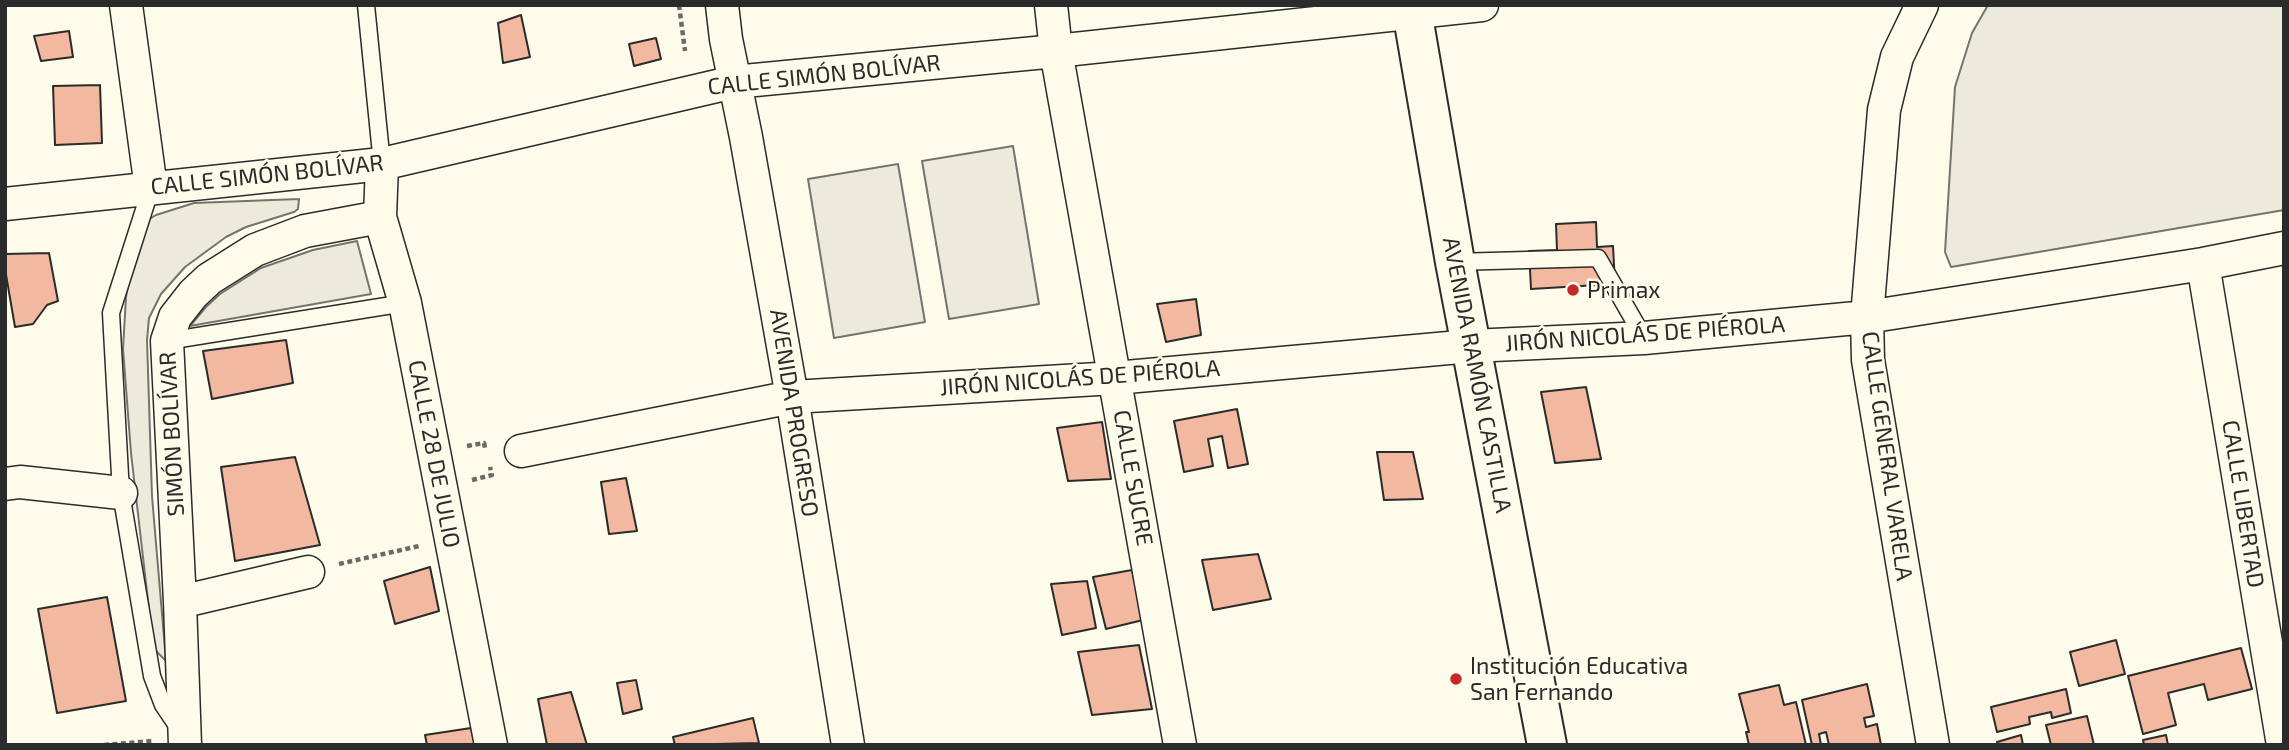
<!DOCTYPE html>
<meta charset="utf-8">
<style>
body{margin:0}
#map{position:relative;width:2289px;height:750px;overflow:hidden;background:#fdfbea;font-family:"Exo 2",sans-serif}
canvas{display:block}
.frame{position:absolute;inset:0;border:7px solid #2b2b2b;pointer-events:none}
</style>
<div id="map">
<canvas width="2289" height="750"></canvas>
<div class="frame"></div>
</div>
<script>
const context = document.querySelector('canvas').getContext('2d');
context.lineJoin = 'round';
function paint(path, color) { context.fillStyle = color; context.fill(path, 'evenodd'); }
const poly = rows => new Path2D(rows.map(r => 'M' + r).join(''));
function stroke(path, color, width, dash) { context.strokeStyle = color; context.lineWidth = width; context.lineCap = dash ? 'butt' : 'round'; context.setLineDash(dash || []); context.stroke(path); }
function write(font, color, halo, rows, align = 'center') {
  context.font = font + ' "Exo 2",sans-serif'; context.lineWidth = 5; context.setLineDash([]); context.textBaseline = 'middle'; context.strokeStyle = halo; context.fillStyle = color; for (const [text, x, y, turn = 0] of rows) {
    context.save(); context.translate(x, y); context.rotate((+turn || 0) * Math.PI / 180); context.textAlign = isNaN(turn) ? turn : align; if (halo) context.strokeText(text, 0, 0); context.fillText(text, 0, 0); context.restore();
  }
}
const green = poly([
 [1988,5,2284,5,2284,210,1951,267,1945,252,1955,87,1972,33,1988,5],
 [1013,146,1039,304,949,319,922,161,1013,146],
 [898,164,925,322,834,338,808,179,898,164],
 [299,199,298,209,294,212,246,227,226,237,185,267,161,294,149,318,147,340,152,496,166,661,155,650,150,618,131,453,123,349,126,297,137,233,146,221,156,215,194,203,299,199],
 [357,241,371,294,190,326,206,307,220,294,261,268,313,250,357,241]
]);
paint(green, '#ecebdb');
stroke(green, '#74746e', 2);
const building = poly([
 [521,15,530,57,503,63,498,23,521,15],
 [69,31,73,57,41,61,34,36,69,31],
 [656,38,661,59,634,66,629,44,656,38],
 [100,85,102,143,55,145,53,86,100,85],
 [1596,222,1597,247,1613,246,1615,284,1531,289,1529,251,1557,250,1556,224,1596,222],
 [49,253,58,301,47,305,33,324,15,327,5,269,5,254,49,253],
 [1196,299,1201,335,1166,342,1157,304,1196,299],
 [286,340,293,383,212,399,203,351,286,340],
 [1586,387,1601,459,1555,463,1541,392,1586,387],
 [1237,409,1248,464,1228,468,1222,436,1208,439,1213,466,1184,472,1174,421,1237,409],
 [1102,422,1111,479,1068,481,1057,428,1102,422],
 [1377,452,1413,452,1423,499,1384,500,1377,452],
 [295,457,320,545,235,561,221,467,295,457],
 [626,478,637,531,609,534,601,482,626,478],
 [1258,554,1271,599,1213,610,1202,560,1258,554],
 [430,567,439,611,395,624,384,581,430,567],
 [1132,570,1143,620,1106,629,1093,577,1132,570],
 [1087,581,1096,628,1062,635,1051,584,1087,581],
 [107,597,126,701,57,713,38,609,107,597],
 [2116,640,2125,674,2079,686,2070,652,2116,640],
 [1139,645,1152,709,1092,715,1078,652,1139,645],
 [2241,648,2252,689,2208,700,2204,684,2168,693,2176,725,2143,734,2128,676,2241,648],
 [636,680,642,709,623,714,617,683,636,680],
 [1867,684,1874,716,1864,718,1866,727,1877,724,1881,745,1829,745,1826,732,1819,734,1821,745,1812,745,1802,700,1867,684],
 [1779,685,1784,705,1796,702,1806,745,1749,745,1746,732,1749,732,1739,694,1779,685],
 [2066,689,2071,713,2052,718,2051,712,2029,717,2030,724,1997,732,1991,707,2066,689],
 [571,692,587,745,547,745,538,699,571,692],
 [2087,716,2094,745,2051,745,2046,725,2087,716],
 [753,718,759,743,675,745,673,737,753,718],
 [471,728,475,745,427,745,425,735,471,728],
 [2021,735,2023,745,1998,745,1997,742,2021,735],
 [2166,735,2168,745,2144,745,2143,740,2166,735]
]);
paint(building, '#f2b8a0');
stroke(building, '#2b2b2b', 2);
const service = poly([
 [366,5,382,164],
 [151,188,111,313,121,493,152,676,163,705,180,730],
 [1455,262,1598,258,1644,338],
 [167,341,405,303]
]);
const minor = poly([
 [126,5,151,188],
 [722,5,726,39,746,137,792,397,848,745],
 [1051,5,1056,51,1180,745],
 [1922,5,1897,57,1884,110,1867,317,1868,360,1933,745],
 [382,164,380,217,405,303,491,745],
 [5,204,382,164,734,82,1056,51,1482,5],
 [2203,264,2283,745],
 [521,451,792,397,1115,378,1471,346,1644,338,1867,317,2203,264,2284,248],
 [5,484,20,482,121,493],
 [180,602,308,572],
 [185,745,180,602,167,341,175,317,193,294,209,279,255,250,305,231,380,217]
]);
const secondary = poly([
 [1411,5,1455,262,1547,745]
]);
stroke(service, '#2b2b2b', 19);
stroke(minor, '#2b2b2b', 35);
stroke(secondary, '#2b2b2b', 42);
stroke(poly([
 [679,5,685,51],
 [467,446,484,443,485,448],
 [472,480,492,475,490,467],
 [339,564,419,546],
 [104,745,152,741]
]), '#6a6964', 4.5, [5, 3.5]);
stroke(service, '#fdfbea', 16);
stroke(minor, '#fdfbea', 32);
stroke(secondary, '#fdfbea', 38);
for (const [x, y, r, color] of [
 [1573,290,7,"#c62828"],
 [1456,679,7,"#c62828"]
]) { const dot = new Path2D(); dot.arc(x, y, r, 0, 2 * Math.PI); context.fillStyle = color; context.fill(dot); stroke(dot, '#fdfbea', 2.5); }
write('23px', '#2b2b2b', '#fdfbea', [
 ["CALLE SIMÓN BOLÍVAR",824,75,-6],
 ["CALLE SIMÓN BOLÍVAR",267,175,-6],
 ["JIRÓN NICOLÁS DE PIÉROLA",1645,334,-4],
 ["AVENIDA RAMÓN CASTILLA",1477,375,79],
 ["JIRÓN NICOLÁS DE PIÉROLA",1080,378,-4],
 ["AVENIDA PROGRESO",794,413,81],
 ["SIMÓN BOLÍVAR",172,434,-93],
 ["CALLE 28 DE JULIO",434,454,79],
 ["CALLE GENERAL VARELA",1887,456,82],
 ["CALLE SUCRE",1133,478,80],
 ["CALLE LIBERTAD",2243,504,81]
]);
write('23px', '#2b2b2b', '#fdfbea', [
 ["Primax",1587,290],
 ["Institución Educativa",1470,666],
 ["San Fernando",1470,692]
], 'left');
</script>
